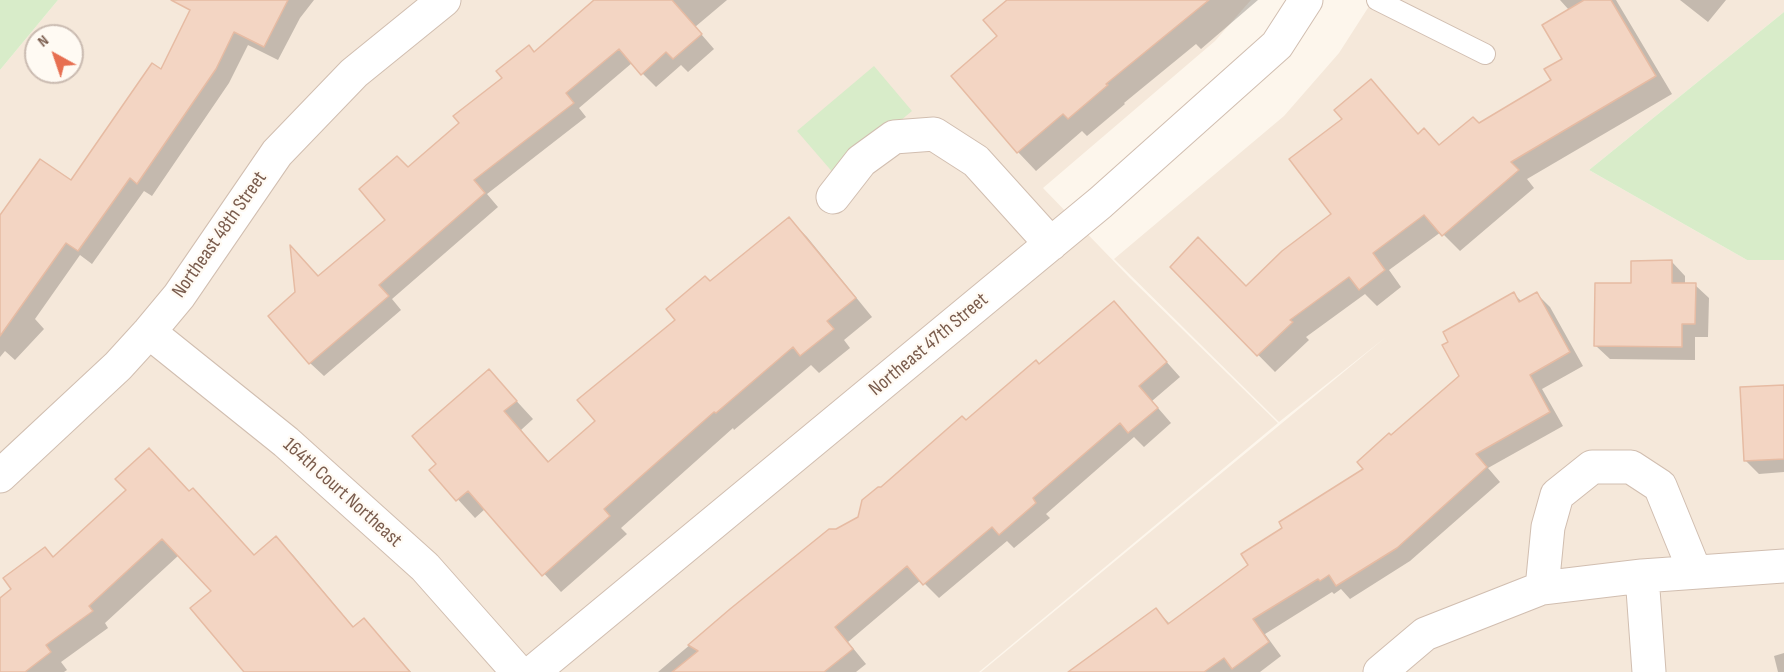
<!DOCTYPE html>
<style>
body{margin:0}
#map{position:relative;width:1784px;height:672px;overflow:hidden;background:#fdf6ec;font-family:"Sofia Sans Condensed",sans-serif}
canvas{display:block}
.north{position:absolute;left:24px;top:24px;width:60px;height:60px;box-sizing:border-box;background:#fffaf3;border:2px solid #cabbb1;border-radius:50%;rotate:320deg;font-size:16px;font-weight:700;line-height:24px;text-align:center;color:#7a5c4d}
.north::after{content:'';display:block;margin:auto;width:21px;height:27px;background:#e76f51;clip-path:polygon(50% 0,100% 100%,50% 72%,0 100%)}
</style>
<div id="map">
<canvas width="1784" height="672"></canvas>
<div class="north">N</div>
</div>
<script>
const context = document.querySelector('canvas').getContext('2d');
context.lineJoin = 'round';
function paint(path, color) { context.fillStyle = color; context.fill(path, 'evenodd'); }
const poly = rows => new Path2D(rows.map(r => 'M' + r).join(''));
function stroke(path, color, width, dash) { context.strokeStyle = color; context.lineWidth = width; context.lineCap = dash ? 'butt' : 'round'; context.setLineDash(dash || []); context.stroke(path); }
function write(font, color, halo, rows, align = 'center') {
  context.font = font + ' "Sofia Sans Condensed",sans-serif'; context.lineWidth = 4.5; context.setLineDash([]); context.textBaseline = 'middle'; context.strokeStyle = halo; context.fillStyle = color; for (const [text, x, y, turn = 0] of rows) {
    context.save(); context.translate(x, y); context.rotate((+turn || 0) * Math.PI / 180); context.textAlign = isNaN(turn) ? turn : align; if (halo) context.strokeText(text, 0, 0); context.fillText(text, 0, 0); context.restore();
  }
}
paint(poly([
 [58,0,1251,0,1215,41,1043,188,1130,278,1278,423,979,672,0,672,0,70],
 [36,36,72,36,72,72,36,72],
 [1373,0,1784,0,1784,12,1589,170,1747,260,1784,260,1784,672,981,672,1386,337,1279,422,1114,259,1284,116,1339,53]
]), '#f5e8da');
paint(poly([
 [0,0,58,0,0,70],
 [1784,12,1784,260,1747,260,1589,170],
 [874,66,912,111,835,175,797,131]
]), '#d8ecc9');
paint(poly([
 [197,0,314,0,300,18,278,60,248,45,229,83,152,196,144,191,92,264,80,255,35,319,44,329,15,360,5,351,0,357,0,218,71,182,161,71],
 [597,0,727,0,695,27,714,49,688,72,681,65,656,87,632,63,579,108,586,117,487,194,498,207,392,299,401,310,324,376,310,363,319,277,387,220,408,169],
 [1039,0,1258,0,1201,49,1196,44,1124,103,1125,104,1087,136,1082,131,1036,171,1018,152,953,76],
 [1560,0,1616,0,1672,94,1527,179,1534,188,1460,251,1441,232,1389,270,1401,287,1377,306,1365,294,1306,337,1309,340,1275,372,1172,267,1246,288,1333,214,1345,120,1371,81,1419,135,1440,146,1553,81,1564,60,1569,10],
 [1680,0,1726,0,1708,22],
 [789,219,807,237,872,317,844,340,850,348,819,373,811,365,734,430,733,428,621,528,627,534,561,592,485,509,475,518,431,470,438,464,489,371,533,419,521,430,549,462,597,421,677,320,710,283],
 [1672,262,1685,276,1685,285,1695,285,1709,298,1708,337,1695,337,1695,360,1610,359,1596,346,1633,285],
 [1514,294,1522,302,1537,294,1550,307,1583,366,1542,389,1563,426,1488,468,1500,482,1410,561,1350,599,1341,589,1334,594,1332,592,1265,634,1281,656,1260,672,1070,672,1156,610,1170,624,1250,566,1284,528,1366,470,1391,437,1461,376],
 [1114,303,1180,377,1152,401,1171,423,1144,447,1134,437,1046,514,1050,518,1014,548,1007,541,939,598,921,580,848,642,866,664,856,672,658,672,731,610,837,531,859,518,882,489,1040,366],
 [1784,387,1784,472,1759,474,1745,460],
 [190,493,255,556,276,538,293,555,354,628,364,620,411,672,246,672,213,591,179,555,105,623,108,628,61,662,67,670,64,672,0,672,0,611,13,589,45,549,54,558],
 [1784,653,1784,672,1778,672,1774,656]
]), '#0003');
const building = poly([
 [171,0,288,0,264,47,234,32,216,69,137,184,130,178,78,251,66,243,0,336,0,215,40,159,71,180,152,63,161,69,190,10,171,0],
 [594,0,672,0,702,34,673,59,666,52,641,75,619,49,566,93,574,103,474,180,485,193,379,285,389,296,309,364,268,316,295,292,290,245,318,276,385,220,359,189,397,156,408,167,459,123,453,116,502,78,496,71,529,45,534,52,594,0],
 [1007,0,1209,0,1106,84,1108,85,1068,119,1063,114,1017,153,951,76,997,36,983,20,1007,0],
 [1584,0,1611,0,1656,76,1511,162,1519,170,1442,236,1424,215,1373,253,1385,270,1359,290,1349,277,1290,320,1293,322,1257,356,1170,267,1198,237,1246,286,1282,251,1331,214,1289,159,1342,119,1334,110,1371,79,1418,134,1424,128,1439,145,1473,117,1479,123,1551,80,1544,69,1562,59,1542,25,1584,0],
 [789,217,856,298,827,321,834,329,800,356,793,347,716,413,714,412,604,509,610,516,542,576,468,491,456,501,429,470,436,464,412,436,489,369,517,401,504,411,548,462,595,421,577,400,675,320,666,309,705,276,710,281,789,217],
 [1672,260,1672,283,1696,283,1695,324,1682,324,1682,347,1594,346,1595,283,1631,283,1631,261,1672,260],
 [1514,292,1519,302,1537,292,1570,352,1530,375,1550,412,1476,454,1487,467,1397,548,1336,586,1329,575,1320,581,1318,579,1253,619,1269,642,1232,669,1224,658,1204,672,1068,672,1156,608,1168,624,1248,565,1241,554,1282,528,1279,522,1363,469,1357,462,1389,433,1391,435,1459,376,1442,345,1448,342,1443,332,1514,292],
 [1114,301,1167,362,1139,386,1158,408,1128,433,1120,423,1033,498,1036,503,999,535,992,527,923,585,907,566,835,627,853,649,824,672,672,672,698,651,688,645,730,609,829,529,836,529,858,517,862,500,878,487,881,487,962,416,966,420,1036,360,1039,364,1114,301],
 [1784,385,1784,459,1744,461,1740,387,1784,385],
 [149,448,189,491,193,488,254,555,276,536,353,627,364,618,410,672,244,672,190,608,211,591,162,539,89,606,93,611,46,645,51,652,25,672,0,672,0,598,11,589,3,578,45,547,53,557,126,490,115,479,149,448]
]);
paint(building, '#f3d5c3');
stroke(building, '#e6bba3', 1.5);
const lane = poly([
 [1377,0,1485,54]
]);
const street = poly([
 [833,197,861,161,894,137,934,134,976,161,1051,244],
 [149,332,286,442,425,567,518,672],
 [0,476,118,366,149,332,179,296,277,153,354,73,444,0],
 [1642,576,1649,672],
 [1542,588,1548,527,1557,495,1592,467,1631,467,1660,486,1695,572],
 [533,672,1100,203,1277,45,1306,0],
 [1380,672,1425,634,1542,588,1642,576,1784,566]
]);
stroke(lane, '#d1beb0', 22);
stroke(street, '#d1beb0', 35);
stroke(lane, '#fff', 20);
stroke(street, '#fff', 33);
write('20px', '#7a5c4d', '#fffaf3', [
 ["Northeast 48th Street",220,235,-55],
 ["Northeast 47th Street",929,345,-40],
 ["164th Court Northeast",342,493,42]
]);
</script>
